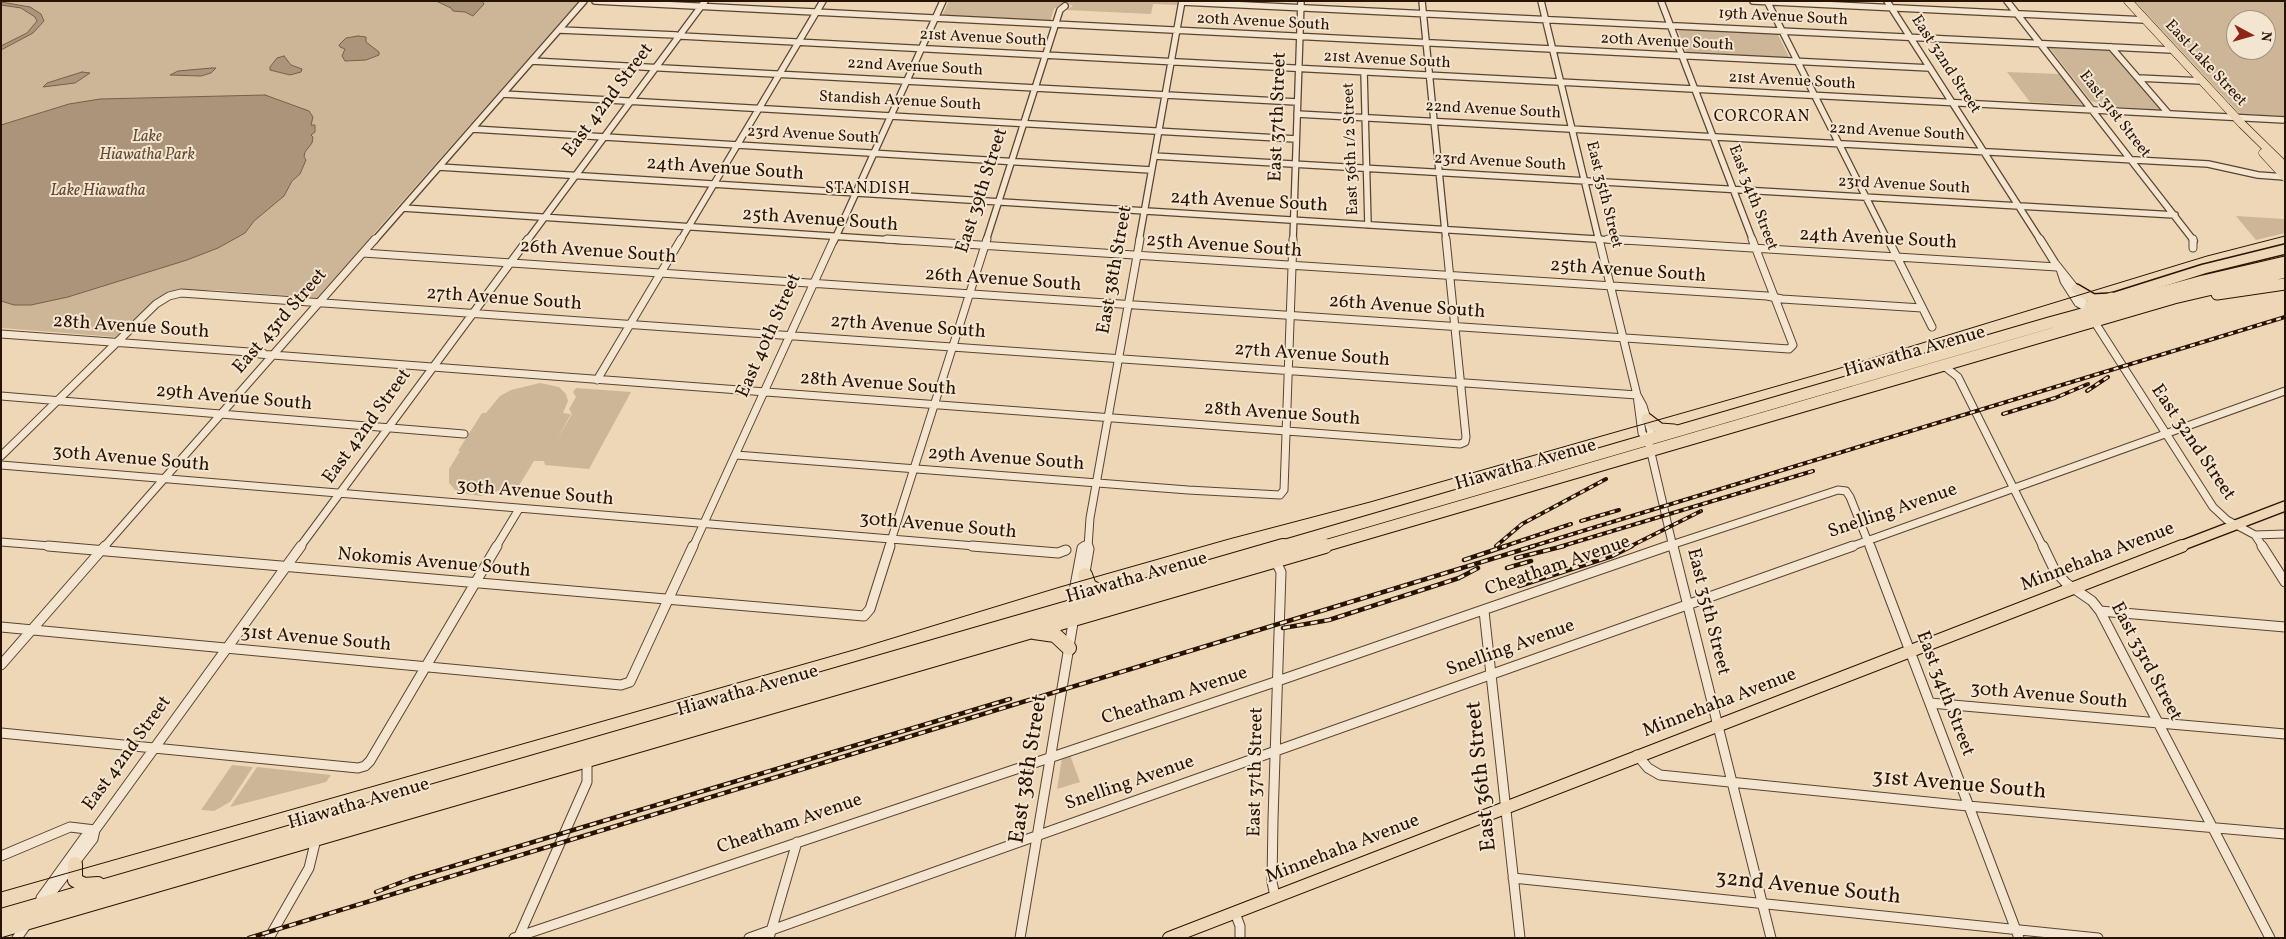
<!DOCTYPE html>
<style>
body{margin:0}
#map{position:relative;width:2286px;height:939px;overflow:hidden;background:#eed7b6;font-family:Vollkorn,serif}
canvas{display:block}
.frame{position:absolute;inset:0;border:2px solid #281302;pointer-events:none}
.north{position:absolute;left:2226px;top:10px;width:50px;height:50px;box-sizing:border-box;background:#f4e5d0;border:1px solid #a2917e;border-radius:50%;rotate:96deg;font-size:14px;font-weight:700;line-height:20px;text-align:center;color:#281302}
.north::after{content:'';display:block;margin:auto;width:18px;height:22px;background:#8f2418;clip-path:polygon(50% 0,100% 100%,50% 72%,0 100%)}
</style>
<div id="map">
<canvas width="2286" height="939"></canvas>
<div class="frame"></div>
<div class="north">N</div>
</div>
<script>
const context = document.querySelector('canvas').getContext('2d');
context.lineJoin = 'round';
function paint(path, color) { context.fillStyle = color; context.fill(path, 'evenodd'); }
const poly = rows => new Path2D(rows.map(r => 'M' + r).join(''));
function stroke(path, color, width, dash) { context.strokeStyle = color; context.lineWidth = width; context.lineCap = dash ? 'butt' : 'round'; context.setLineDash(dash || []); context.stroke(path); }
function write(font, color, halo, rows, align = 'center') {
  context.font = font + ' Vollkorn,serif'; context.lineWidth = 4; context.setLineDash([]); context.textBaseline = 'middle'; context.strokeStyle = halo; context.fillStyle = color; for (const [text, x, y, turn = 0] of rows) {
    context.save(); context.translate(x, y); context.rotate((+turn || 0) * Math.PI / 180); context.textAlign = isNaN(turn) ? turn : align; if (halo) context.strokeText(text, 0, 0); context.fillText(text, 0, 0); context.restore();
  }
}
paint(poly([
 [1,1,579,1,317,298,214,290,178,290,156,299,116,337,1,328],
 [949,1,1179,1,1178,5,1153,4,1151,14,1066,10,1073,6,1065,2,1054,9,1050,22,942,16],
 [2135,1,2281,1,2285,3,2285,116,2240,114],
 [2236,20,2266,20,2266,50,2236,50],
 [1677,28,1777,33,1790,59,1687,53],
 [2048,46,2110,49,2162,110,2107,106,2091,101],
 [2007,72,2059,74,2083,105,2030,102],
 [2236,216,2285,219,2285,233,2256,240],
 [540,383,559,387,566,394,568,401,563,413,571,414,556,441,572,414,569,409,576,397,573,392,576,388,631,392,589,469,545,465,544,461,534,461,518,487,510,487,481,496,458,493,449,483,449,469,460,451,458,451,482,413,486,413,500,396,511,390],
 [1070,755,1080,782,1057,789,1062,758],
 [232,765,253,767,230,802,214,811,201,810],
 [257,767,331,775,326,782,230,807]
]), '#ccb697');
const water = poly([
 [436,1,482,1,484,4,473,16,465,12,453,11,451,8,436,1],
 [1,2,30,7,41,14,44,21,33,33,1,50,1,46,27,33,37,21,35,17,21,8,1,5,1,2],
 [358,36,366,37,366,42,379,52,379,55,366,60,345,61,342,56,345,49,340,47,339,45,346,38,358,36],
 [284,56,291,65,302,69,301,72,290,75,270,70,270,67,277,58,284,56],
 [212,68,216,68,211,73,201,76,170,75,178,71,212,68],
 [82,72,90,73,75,83,43,87,47,83,82,72],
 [265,95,309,111,313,117,311,125,315,125,315,132,311,135,313,137,312,143,305,152,304,157,306,160,300,174,292,181,284,196,254,221,245,233,218,248,187,260,68,297,31,305,14,305,1,301,1,125,69,104,100,99,265,95]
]);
paint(water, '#ab9479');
stroke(water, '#776049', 1);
const minorFar2 = poly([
 [595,1,1930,68],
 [1422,1,1446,241],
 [1541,1,1599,241],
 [1661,1,1753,241],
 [1753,1,2145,20],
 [1767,1,1888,241],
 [1887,1,2041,241],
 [2007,1,2194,241],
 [1182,2,2172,50],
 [560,30,676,35],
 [681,36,2285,120],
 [2111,47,2168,113],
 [532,61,1297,102],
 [1364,72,1368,225],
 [2138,78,2202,81],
 [503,94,1296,139],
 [1297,114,2208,164,2258,175,2285,177],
 [473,129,1151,170],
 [1154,156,2175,215],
 [439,167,1628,241],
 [403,208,907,241],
 [374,241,584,1],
 [527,241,705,1],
 [680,241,823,1],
 [834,241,943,1],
 [986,241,1060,10,1065,6],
 [1139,241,1182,1],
 [1293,241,1301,1]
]);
const minorFar1 = poly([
 [887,239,1767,296,1782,299,1922,308],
 [1599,239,1637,395,1642,433,1648,440,1673,547],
 [1608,239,2057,267],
 [1888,239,1932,327],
 [2040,239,2055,263,2082,297,2085,307],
 [2193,248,2193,239],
 [363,253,1789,349,1793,345,1752,239],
 [2061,272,2064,281,2078,303,2085,307,2213,507,2227,520,2255,535,2263,547],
 [1,334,263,353],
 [259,354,1460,444,1465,442,1466,437,1446,239],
 [1944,366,1958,377,2043,547],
 [597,380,681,239],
 [1637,395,1643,406,1651,432,1648,440],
 [1,396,464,434],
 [736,455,1188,490,1280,495,1284,490,1293,239],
 [1,456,156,304,169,296,181,293,1637,395],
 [1,465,987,547],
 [2255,535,2285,534],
 [1,542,63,547],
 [104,547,375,239],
 [300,547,528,239],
 [496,547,519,509],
 [693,547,834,239],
 [889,547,987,239],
 [1083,547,1087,545],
 [1088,547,1090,518,1140,239],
 [1665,547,1838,490,1846,491,1850,497,1870,547],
 [1850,547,2285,391]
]);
const minor = poly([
 [48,546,864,616,870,609,890,546],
 [972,546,1058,553,1066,550],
 [1673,546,1771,938],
 [1870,546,2019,938],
 [2043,546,2055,571,2066,583,2092,601,2100,611,2270,938],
 [2262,546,2285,582],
 [1275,560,1281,572,1273,819,1272,882,1275,896],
 [1076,606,1081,596,1089,549,1088,546],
 [1076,606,1073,601,1074,591,1082,548,1085,546],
 [1484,611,1520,938],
 [2100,611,2285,627],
 [1,627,621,685,630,682,693,546],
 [1,665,105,546],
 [1930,703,2285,734],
 [1,733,358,768,365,766,370,761,497,546],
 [1637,755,1648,768,1660,775,1968,806,2285,834],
 [1,856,70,827,95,830],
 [1513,878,2098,938],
 [45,901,93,839,95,830],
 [42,904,41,898,85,837,95,830,301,546],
 [1235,913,1240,926,1240,938],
 [519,936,587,782,587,760],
 [17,938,27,924],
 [269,938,309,868,316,839],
 [514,938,1269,684,1668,546],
 [749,938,1853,546],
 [769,938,797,842],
 [1020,938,1074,617]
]);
const majorFar2 = poly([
 [2128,1,2242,124,2285,166],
 [2263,153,2285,177]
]);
const majorFar1 = poly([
 [2076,289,2093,299,2112,298,2204,269,2285,249],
 [2178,547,2285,506]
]);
const major = poly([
 [1169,938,2182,546]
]);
const highwayFar1 = poly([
 [2217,294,2285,284],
 [2090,306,2112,298],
 [1647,419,1660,429,1674,430],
 [1279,547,2049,323,2203,281,2285,262],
 [1321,547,2174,298,2285,272]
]);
const highway = poly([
 [1085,575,1089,586,1096,590,1112,593],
 [1034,632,1055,635,1069,648],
 [75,864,75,880,84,885,98,884],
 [1,916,1283,546],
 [1,930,1325,546]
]);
stroke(minorFar2, '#5a442f', 8);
stroke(minorFar1, '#5a442f', 9);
stroke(minor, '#5a442f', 11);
stroke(majorFar2, '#281302', 9);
stroke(majorFar1, '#281302', 12);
stroke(major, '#281302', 14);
stroke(highwayFar1, '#281302', 13);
stroke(highway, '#281302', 16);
stroke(minorFar2, '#f4e5d0', 5.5);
stroke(minorFar1, '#f4e5d0', 7);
stroke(minor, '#f4e5d0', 9);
stroke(majorFar2, '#eed7b6', 8);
stroke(majorFar1, '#eed7b6', 9);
stroke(major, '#eed7b6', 12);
stroke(highwayFar1, '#eed7b6', 11);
stroke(highway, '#eed7b6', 14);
stroke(poly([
 [1,892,857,649,1060,587,1229,539,1370,502,1837,369,2207,256,2285,236]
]), '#281302', 1);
const railFar1 = poly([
 [2087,391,2108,377],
 [2003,414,2055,398,2088,384],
 [1581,521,1619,510],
 [1496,546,1522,524,1606,479],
 [1502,547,1571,524],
 [1530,547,2285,317],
 [1559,547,1813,471],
 [1629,547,1701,511]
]);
const rail = poly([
 [1516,558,1564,546],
 [1464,560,1506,546],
 [1507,568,1531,561],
 [1519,586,1612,556,1632,546],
 [1283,628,1329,620,1459,578,1478,568],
 [376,892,410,879,1010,699],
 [249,938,1534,546]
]);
stroke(railFar1, '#281302', 4);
stroke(rail, '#281302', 4.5);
stroke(railFar1, '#f4e5d0', 2, [5]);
stroke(rail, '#f4e5d0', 2.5, [7]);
write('16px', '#281302', '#f4e5d0', [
 ["19th Avenue South",1783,18,3],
 ["20th Avenue South",1263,23,3],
 ["21st Avenue South",983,39,3],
 ["20th Avenue South",1667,43,3],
 ["21st Avenue South",1387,61,3],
 ["East Lake Street",2205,64,47],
 ["East 32nd Street",1945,65,57],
 ["22nd Avenue South",915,68,3],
 ["21st Avenue South",1792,82,3],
 ["Standish Avenue South",900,102,3],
 ["22nd Avenue South",1493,111,3],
 ["East 31st Street",2114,115,52],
 ["22nd Avenue South",1897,133,3],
 ["23rd Avenue South",813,136,3],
 ["East 36th 1/2 Street",1352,149,-92],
 ["23rd Avenue South",1500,163,3],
 ["23rd Avenue South",1904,186,3],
 ["East 35th Street",1603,195,76],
 ["East 34th Street",1752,198,69]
]);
context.letterSpacing = '1px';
write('16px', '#281302', '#f4e5d0', [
 ["CORCORAN",1762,118],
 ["STANDISH",868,190]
]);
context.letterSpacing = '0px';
write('italic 16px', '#614c36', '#f4e5d0', [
 ["Lake",147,138],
 ["Hiawatha Park",147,156]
]);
write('italic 16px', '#5c4732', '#f4e5d0', [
 ["Lake Hiawatha",98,192]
]);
write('19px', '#281302', '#f4e5d0', [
 ["East 42nd Street",609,101,-53],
 ["East 37th Street",1279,117,-88],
 ["24th Avenue South",725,170,4],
 ["East 39th Street",983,191,-72],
 ["24th Avenue South",1249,203,3],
 ["25th Avenue South",820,221,4],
 ["24th Avenue South",1878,240,3],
 ["25th Avenue South",1224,247,4],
 ["26th Avenue South",598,253,4],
 ["East 38th Street",1116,270,-80],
 ["25th Avenue South",1628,272,4],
 ["26th Avenue South",1003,281,4],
 ["27th Avenue South",504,300,4],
 ["26th Avenue South",1407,308,4],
 ["East 43rd Street",281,322,-49],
 ["28th Avenue South",131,328,4],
 ["27th Avenue South",908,328,4],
 ["East 40th Street",770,336,-66],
 ["Hiawatha Avenue",1915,353,-16],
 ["27th Avenue South",1312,356,4],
 ["28th Avenue South",878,385,4],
 ["29th Avenue South",234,399,5],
 ["28th Avenue South",1282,415,4],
 ["East 42nd Street",368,427,-54],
 ["East 32nd Street",2192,443,56],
 ["30th Avenue South",131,460,5],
 ["29th Avenue South",1006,460,4],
 ["Hiawatha Avenue",1526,466,-16],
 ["30th Avenue South",535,494,5],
 ["Snelling Avenue",1893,512,-19],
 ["30th Avenue South",938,527,5],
 ["Minnehaha Avenue",2098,558,-21],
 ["Nokomis Avenue South",434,564,5],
 ["Cheatham Avenue",1558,567,-19],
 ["Hiawatha Avenue",1137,579,-16],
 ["East 35th Street",1707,612,76],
 ["31st Avenue South",316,640,5],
 ["Snelling Avenue",1511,649,-20],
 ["East 33rd Street",2145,662,62],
 ["Hiawatha Avenue",748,692,-16],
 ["East 34th Street",1944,694,69],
 ["Cheatham Avenue",1175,697,-18],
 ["30th Avenue South",2049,697,5],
 ["Minnehaha Avenue",1720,704,-21],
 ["East 42nd Street",128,754,-54],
 ["East 37th Street",1257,772,-89],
 ["Snelling Avenue",1130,784,-19],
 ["Hiawatha Avenue",359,805,-16],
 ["Cheatham Avenue",790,825,-19],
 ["Minnehaha Avenue",1343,850,-21]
]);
write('22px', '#281302', '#f4e5d0', [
 ["East 38th Street",1030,769,-81],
 ["East 36th Street",1483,776,-96],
 ["31st Avenue South",1959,786,5],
 ["32nd Avenue South",1808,889,6]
]);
</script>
